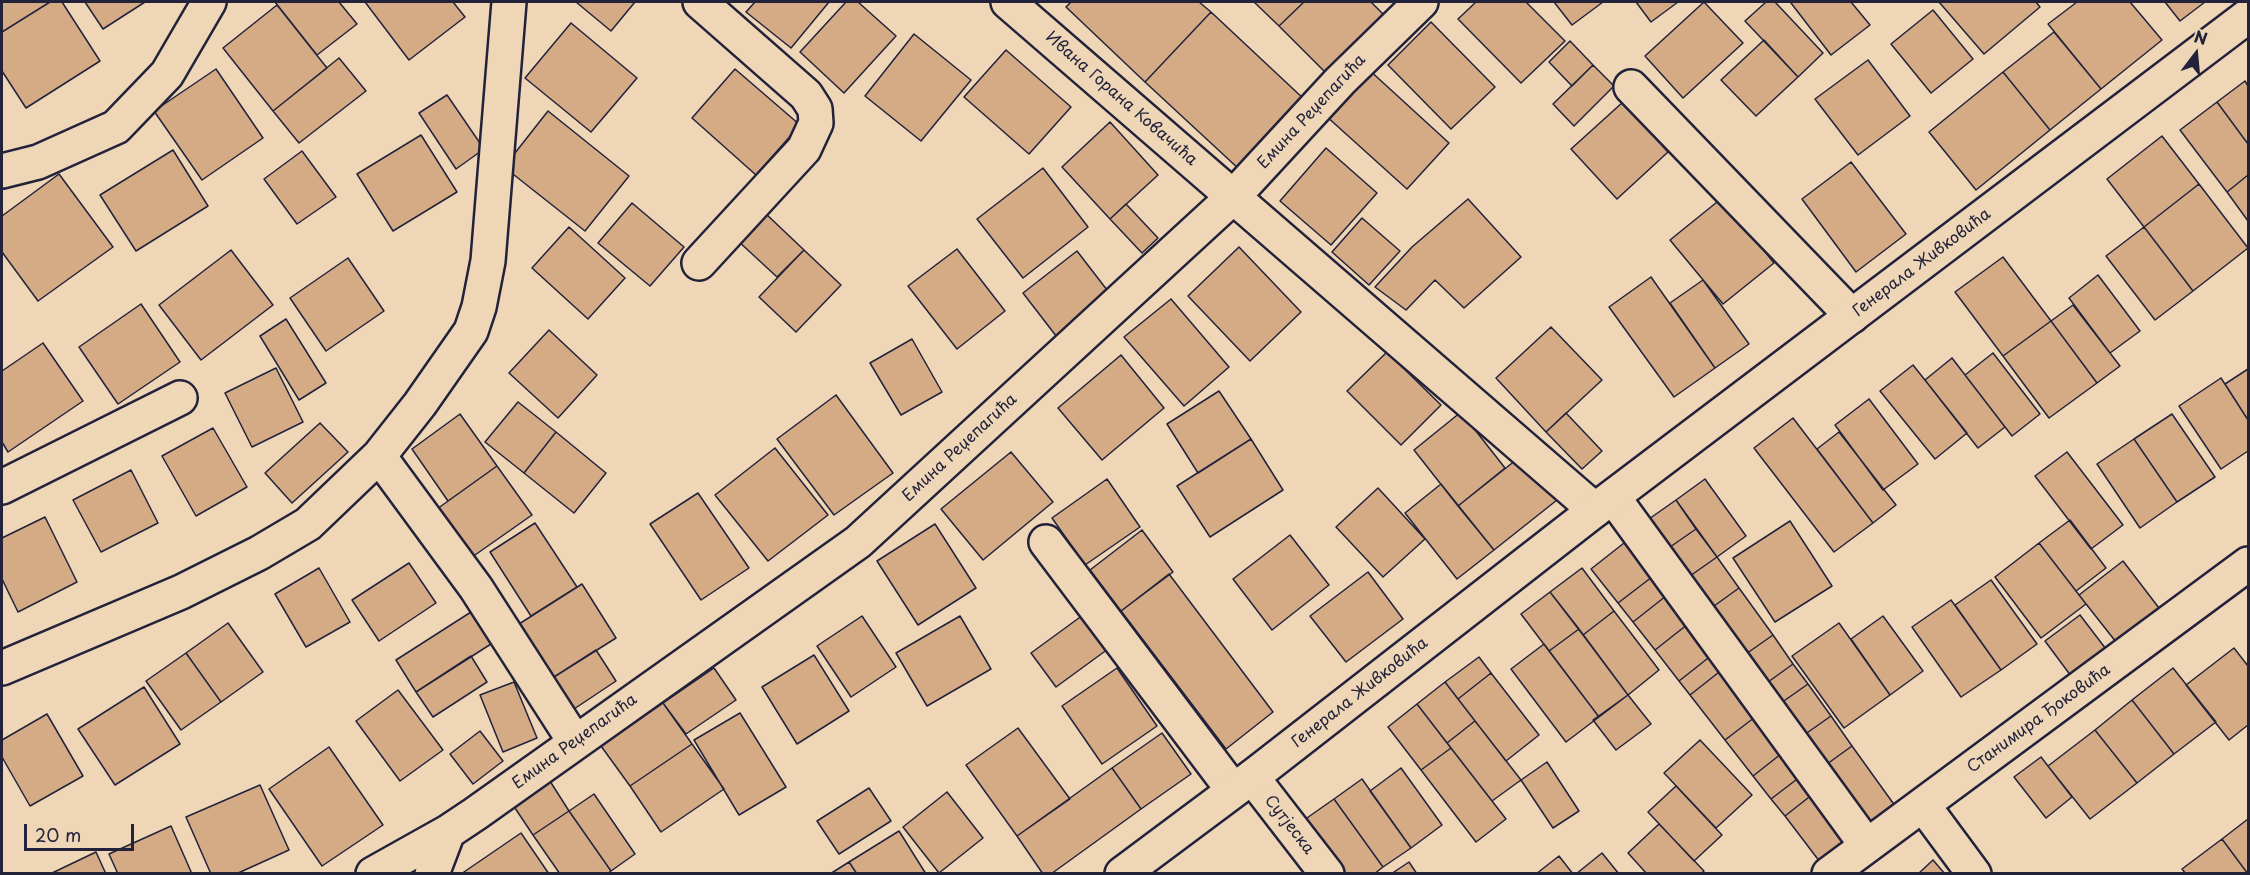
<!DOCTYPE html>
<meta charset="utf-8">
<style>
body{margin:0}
#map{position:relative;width:2250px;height:875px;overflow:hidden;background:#eed6b6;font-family:"Playpen Sans",sans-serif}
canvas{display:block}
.frame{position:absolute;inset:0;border:3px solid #22223b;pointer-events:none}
.north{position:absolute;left:2166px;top:24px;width:60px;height:60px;-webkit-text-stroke:4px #eed6b6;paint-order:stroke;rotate:16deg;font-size:16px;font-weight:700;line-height:24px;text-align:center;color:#22223b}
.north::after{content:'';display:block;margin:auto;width:21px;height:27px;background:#22223b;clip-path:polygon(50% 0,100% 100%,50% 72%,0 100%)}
.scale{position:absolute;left:24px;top:824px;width:110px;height:27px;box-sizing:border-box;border:3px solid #22223b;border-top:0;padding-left:8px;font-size:18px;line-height:21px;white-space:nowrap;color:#22223b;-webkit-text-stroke:4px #eed6b6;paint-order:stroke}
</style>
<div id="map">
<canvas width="2250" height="875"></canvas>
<div class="frame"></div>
<div class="north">N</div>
<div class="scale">20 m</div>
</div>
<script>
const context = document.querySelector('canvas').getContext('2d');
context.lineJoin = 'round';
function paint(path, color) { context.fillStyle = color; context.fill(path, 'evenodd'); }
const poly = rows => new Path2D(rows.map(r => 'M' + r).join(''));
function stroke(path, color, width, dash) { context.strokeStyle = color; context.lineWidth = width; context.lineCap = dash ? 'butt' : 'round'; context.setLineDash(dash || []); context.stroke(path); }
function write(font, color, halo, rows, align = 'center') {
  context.font = font + ' "Playpen Sans",sans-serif'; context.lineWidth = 4.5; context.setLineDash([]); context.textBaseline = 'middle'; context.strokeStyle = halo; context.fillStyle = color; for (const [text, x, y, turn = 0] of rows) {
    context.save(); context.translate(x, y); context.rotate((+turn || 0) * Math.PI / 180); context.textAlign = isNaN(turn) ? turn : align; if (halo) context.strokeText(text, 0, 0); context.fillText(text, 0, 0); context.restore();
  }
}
const building = poly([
 [2,2,50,2,2,32,2,2],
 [50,2,62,2,100,61,26,108,2,71,2,32,50,2],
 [85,2,145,2,103,29,85,2],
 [275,2,339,2,357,24,317,55,275,2],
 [365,2,453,2,465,17,409,60,365,2],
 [576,2,635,2,611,31,576,2],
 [755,2,829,2,791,48,746,12,755,2],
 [846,2,858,2,896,36,844,93,800,52,846,2],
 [1071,2,1199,2,1211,12,1145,82,1066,7,1071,2],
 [1254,2,1304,2,1279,26,1254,2],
 [1304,2,1371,2,1385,16,1327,74,1279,26,1304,2],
 [1476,2,1526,2,1565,41,1521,83,1458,19,1476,2],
 [1554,2,1603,2,1572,25,1554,2],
 [1636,2,1678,2,1651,22,1636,2],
 [1704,2,1743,43,1683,98,1645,56,1704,2],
 [1766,2,1775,2,1823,53,1798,77,1745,21,1766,2],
 [1793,2,1851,2,1870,25,1831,55,1791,3,1793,2],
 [1939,2,2036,2,2040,7,1984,54,1939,2],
 [2077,2,2130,2,2162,40,2101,89,2048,24,2077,2],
 [2165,2,2205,2,2180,21,2165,2],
 [277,5,327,68,273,111,223,48,277,5],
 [1933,10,1973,59,1931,93,1891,44,1933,10],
 [1211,12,1306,101,1240,170,1145,82,1211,12],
 [1431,22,1495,87,1451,129,1388,65,1431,22],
 [571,23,637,78,591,132,525,78,571,23],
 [2054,32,2101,89,2050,130,2003,72,2054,32],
 [914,34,971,80,921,141,865,96,914,34],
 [1764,40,1798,77,1756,116,1721,80,1764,40],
 [1570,41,1593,65,1572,86,1549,62,1570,41],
 [1006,50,1071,107,1029,154,964,97,1006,50],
 [339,58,366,91,299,143,273,111,339,58],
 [1868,60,1910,116,1858,155,1815,99,1868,60],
 [1593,65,1614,86,1574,126,1553,104,1593,65],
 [1367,68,1449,143,1407,189,1325,115,1367,68],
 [216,69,263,138,202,180,154,111,216,69],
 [735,69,800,125,756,175,692,118,735,69],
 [2003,72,2050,130,1976,190,1929,132,2003,72],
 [2245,81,2248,86,2248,144,2217,102,2245,81],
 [447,95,484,149,456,169,419,113,447,95],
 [1623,102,1668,152,1617,199,1571,149,1623,102],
 [2217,102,2248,144,2248,175,2227,192,2180,130,2217,102],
 [548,111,629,176,585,231,504,167,548,111],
 [1110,122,1158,175,1110,219,1062,167,1110,122],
 [421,135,457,192,393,231,357,174,421,135],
 [2162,136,2199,184,2144,227,2107,179,2162,136],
 [1326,148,1377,193,1331,245,1280,201,1326,148],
 [173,150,208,206,136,251,100,195,173,150],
 [302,151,336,197,297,224,264,179,302,151],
 [1851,162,1906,234,1856,272,1802,199,1851,162],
 [1043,168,1088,227,1023,278,977,219,1043,168],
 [59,174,113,247,38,301,2,252,2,216,59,174],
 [2248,175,2248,221,2227,192,2248,175],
 [2199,184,2248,248,2193,291,2144,227,2199,184],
 [1722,198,1774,263,1723,304,1670,240,1722,198],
 [1468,199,1521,257,1464,308,1435,280,1406,310,1375,287,1412,247,1468,199],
 [632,203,684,247,650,286,598,243,632,203],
 [1126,204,1158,238,1142,253,1110,219,1126,204],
 [764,212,804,250,777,277,737,240,764,212],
 [1362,218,1400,251,1369,285,1332,252,1362,218],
 [569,227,625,278,588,319,532,268,569,227],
 [2144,227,2193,291,2155,320,2106,256,2144,227],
 [1239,247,1301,312,1250,361,1188,296,1239,247],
 [957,249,1005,311,957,349,908,286,957,249],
 [231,250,273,305,201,360,159,305,231,250],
 [804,250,841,285,796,332,759,297,804,250],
 [1077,251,1114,299,1060,341,1023,293,1077,251],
 [2003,257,2051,321,2003,356,1955,292,2003,257],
 [348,258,384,311,326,351,290,298,348,258],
 [2098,275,2140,331,2110,353,2069,298,2098,275],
 [1651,277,1715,368,1674,397,1609,307,1651,277],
 [1703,280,1749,344,1715,368,1670,303,1703,280],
 [1171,299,1229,367,1184,406,1124,337,1171,299],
 [141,304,180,362,118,404,79,347,141,304],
 [2073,305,2120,366,2097,383,2051,321,2073,305],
 [286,319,326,383,299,400,260,336,286,319],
 [2051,321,2097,383,2049,418,2003,356,2051,321],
 [1551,327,1602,380,1546,432,1496,378,1551,327],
 [549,330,597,375,558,418,509,373,549,330],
 [912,339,942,392,901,415,870,363,912,339],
 [43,343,83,401,8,452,2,442,2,371,43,343],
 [1387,352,1441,405,1401,445,1347,391,1387,352],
 [1993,353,2040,414,2012,436,1965,375,1993,353],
 [1121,355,1164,408,1102,460,1058,408,1121,355],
 [1952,358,2005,427,1978,448,1925,380,1952,358],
 [1913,365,1967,433,1935,459,1880,391,1913,365],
 [276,368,303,422,252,447,225,393,276,368],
 [2248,369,2248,420,2225,384,2248,369],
 [2221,378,2248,420,2248,451,2221,469,2179,406,2221,378],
 [1219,391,1251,439,1198,473,1167,424,1219,391],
 [836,395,893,473,834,515,777,439,836,395],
 [1869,399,1918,464,1883,490,1835,425,1869,399],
 [518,402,556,432,524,473,485,442,518,402],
 [1461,412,1505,468,1458,506,1414,450,1461,412],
 [1566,413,1602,451,1582,469,1546,432,1566,413],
 [460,414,497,466,448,501,412,449,460,414],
 [2172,414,2215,477,2177,502,2134,439,2172,414],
 [1793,418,1873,523,1834,552,1754,448,1793,418],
 [320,423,348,452,292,503,265,473,320,423],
 [213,428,247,487,196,516,162,456,213,428],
 [556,432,606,473,574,513,524,473,556,432],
 [1839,432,1896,505,1873,523,1817,449,1839,432],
 [1251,439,1283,490,1210,537,1177,486,1251,439],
 [2134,439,2177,502,2140,528,2097,464,2134,439],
 [775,448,828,515,768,561,715,495,775,448],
 [1011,452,1053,502,983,560,941,509,1011,452],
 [2067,452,2123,525,2091,549,2035,476,2067,452],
 [1521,456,1557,500,1494,550,1458,506,1521,456],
 [497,466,532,515,465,562,430,514,497,466],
 [131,470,158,523,101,552,73,500,131,470],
 [1107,479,1140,527,1085,565,1052,518,1107,479],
 [1705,479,1746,536,1717,557,1676,500,1705,479],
 [1441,484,1494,550,1457,579,1405,513,1441,484],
 [1378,488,1425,539,1383,577,1336,527,1378,488],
 [698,493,749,568,701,600,650,524,698,493],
 [1676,500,1696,529,1660,554,1639,526,1676,500],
 [45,517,77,582,18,612,2,579,2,538,45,517],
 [2070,520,2106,568,2076,591,2039,543,2070,520],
 [1790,521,1832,586,1775,622,1733,558,1790,521],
 [535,523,577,587,531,616,490,552,535,523],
 [935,524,976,588,918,625,877,561,935,524],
 [1696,529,1717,557,1680,583,1660,554,1696,529],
 [1142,530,1173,572,1121,611,1090,570,1142,530],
 [1290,535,1329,585,1272,630,1233,579,1290,535],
 [1624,543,1652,577,1618,603,1591,569,1624,543],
 [2039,543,2086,604,2041,638,1995,577,2039,543],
 [1717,557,1739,588,1703,614,1680,583,1717,557],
 [2123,561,2159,608,2116,642,2079,595,2123,561],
 [409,563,436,603,379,641,352,600,409,563],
 [319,568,350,622,306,647,275,594,319,568],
 [1582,568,1614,611,1583,635,1550,592,1582,568],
 [1368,572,1403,619,1346,662,1310,616,1368,572],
 [1169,574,1273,712,1226,749,1121,611,1169,574],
 [1652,577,1666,596,1633,622,1618,603,1652,577],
 [1991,580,2037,644,2001,670,1955,605,1991,580],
 [582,584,616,638,554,677,519,624,582,584],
 [1739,588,1773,635,1736,661,1703,614,1739,588],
 [1550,592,1579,629,1549,651,1521,614,1550,592],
 [1666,596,1688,624,1655,650,1633,622,1666,596],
 [1951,600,2001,670,1961,697,1912,627,1951,600],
 [1614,611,1659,670,1628,695,1583,635,1614,611],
 [471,612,491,644,416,692,396,660,471,612],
 [1083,615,1108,649,1056,687,1031,653,1083,615],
 [2080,615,2109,653,2074,680,2045,641,2080,615],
 [862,616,896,667,851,697,817,646,862,616],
 [960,616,991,669,927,706,896,653,960,616],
 [1883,616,1923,671,1890,695,1851,639,1883,616],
 [228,623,263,672,221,702,186,653,228,623],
 [1839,623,1890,695,1844,728,1792,656,1839,623],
 [1688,624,1712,655,1679,681,1655,650,1688,624],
 [1579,629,1628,695,1599,717,1549,651,1579,629],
 [1773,635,1793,664,1757,690,1736,661,1773,635],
 [1544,644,1599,717,1566,742,1511,669,1544,644],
 [2234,648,2248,666,2248,725,2229,740,2186,685,2234,648],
 [596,650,616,681,574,709,554,677,596,650],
 [186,653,221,702,181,730,146,681,186,653],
 [814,655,849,711,797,744,762,687,814,655],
 [1712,655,1723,669,1690,695,1679,681,1712,655],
 [471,656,487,682,433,717,416,692,471,656],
 [1479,657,1491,673,1458,699,1445,682,1479,657],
 [1793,664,1808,684,1771,710,1757,690,1793,664],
 [714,668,736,700,686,734,663,703,714,668],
 [1117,668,1157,726,1102,764,1062,706,1117,668],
 [2173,668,2216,722,2174,754,2132,700,2173,668],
 [1723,669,1759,714,1725,740,1690,695,1723,669],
 [1491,673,1539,735,1506,761,1458,699,1491,673],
 [514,682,537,738,503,752,480,695,514,682],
 [1445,682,1475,721,1447,743,1417,704,1445,682],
 [1808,684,1831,716,1794,742,1771,710,1808,684],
 [144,687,180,744,115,785,78,729,144,687],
 [398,690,443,750,400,781,356,721,398,690],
 [1628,695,1651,724,1616,750,1593,720,1628,695],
 [2132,700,2174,754,2137,783,2095,730,2132,700],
 [663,703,692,744,630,786,601,746,663,703],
 [1417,704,1451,748,1421,770,1388,727,1417,704],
 [740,713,786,787,739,815,694,740,740,713],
 [47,714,83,776,30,806,2,757,2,740,47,714],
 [1759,714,1786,750,1753,776,1725,740,1759,714],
 [1831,716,1852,746,1816,772,1794,742,1831,716],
 [1475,721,1521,780,1492,801,1447,743,1475,721],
 [1018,728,1070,799,1017,836,966,765,1018,728],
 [2095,730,2137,783,2090,819,2048,766,2095,730],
 [480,731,503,761,473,784,450,754,480,731],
 [1162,733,1191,774,1141,809,1112,768,1162,733],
 [1700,740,1752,795,1716,828,1664,773,1700,740],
 [692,744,724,789,661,832,630,786,692,744],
 [1852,746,1898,810,1862,836,1816,772,1852,746],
 [329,747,383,825,322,866,269,789,329,747],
 [1451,748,1506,819,1476,842,1421,770,1451,748],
 [1786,750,1805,773,1771,799,1753,776,1786,750],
 [2041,757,2072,797,2046,818,2014,777,2041,757],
 [1547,762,1579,811,1553,828,1521,780,1547,762],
 [1112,768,1141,809,1051,874,1043,874,1017,836,1112,768],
 [1401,768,1442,825,1411,848,1370,791,1401,768],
 [1805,773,1818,790,1785,816,1771,799,1805,773],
 [548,778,569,811,533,835,511,802,548,778],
 [1362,779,1411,848,1383,867,1334,799,1362,779],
 [260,785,289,850,236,874,211,874,186,817,260,785],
 [1676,786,1722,835,1694,861,1648,812,1676,786],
 [869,788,891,821,839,854,817,821,869,788],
 [1818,790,1854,836,1820,862,1785,816,1818,790],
 [947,792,983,838,939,873,903,827,947,792],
 [594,794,635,854,611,871,569,811,594,794],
 [1334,799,1383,867,1374,874,1342,874,1304,820,1334,799],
 [569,811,611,871,607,874,560,874,533,835,569,811],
 [2248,819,2248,874,2222,839,2248,819],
 [1659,824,1704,871,1701,874,1647,874,1628,853,1659,824],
 [171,826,192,874,118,874,109,854,171,826],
 [899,831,926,874,857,874,849,862,899,831],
 [521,833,549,874,461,874,521,833],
 [2222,839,2248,874,2186,874,2182,869,2222,839],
 [96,852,106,874,50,874,96,852],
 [1602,853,1619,874,1576,874,1602,853],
 [1559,856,1573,874,1536,874,1559,856],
 [1933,860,1945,874,1918,874,1933,860],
 [849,862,857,874,830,874,849,862],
 [1409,862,1417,874,1391,874,1409,862]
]);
paint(building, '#d5ab86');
stroke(building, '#22223b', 1.5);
const minor = poly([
 [1008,2,1595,510],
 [1631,87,1852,316],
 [2,171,38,162,116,127,167,74,209,2],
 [699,263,804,149,816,123,815,109,806,95,700,2],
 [379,456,476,588,575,742],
 [2,487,180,398],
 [1613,497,1867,846],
 [1046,542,1233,790],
 [2,668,181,592,259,553,308,524,379,456,420,404,471,331,479,307,488,261,509,2],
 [1252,777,1327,874],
 [1923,805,1974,874],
 [373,874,448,832,475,814,858,542,1232,198,1340,81,1421,2],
 [432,874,448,832],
 [1829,874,2248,564]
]);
const tertiary = poly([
 [1122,874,1252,777,1595,510,2248,16]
]);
stroke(minor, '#22223b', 38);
stroke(tertiary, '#22223b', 38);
stroke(minor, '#eed6b6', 33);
stroke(tertiary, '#eed6b6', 33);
write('16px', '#22223b', '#eed6b6', [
 ["Ивана Горана Ковачића",1121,99,41],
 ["Емина Реџепагића",1312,112,-47],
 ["Генерала Живковића",1922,263,-37],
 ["Емина Реџепагића",960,448,-43],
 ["Генерала Живковића",1360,693,-38],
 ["Станимира Ђоковића",2039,719,-36],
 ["Емина Реџепагића",575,742,-36],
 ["Сутјеска",1289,825,52]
]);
</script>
